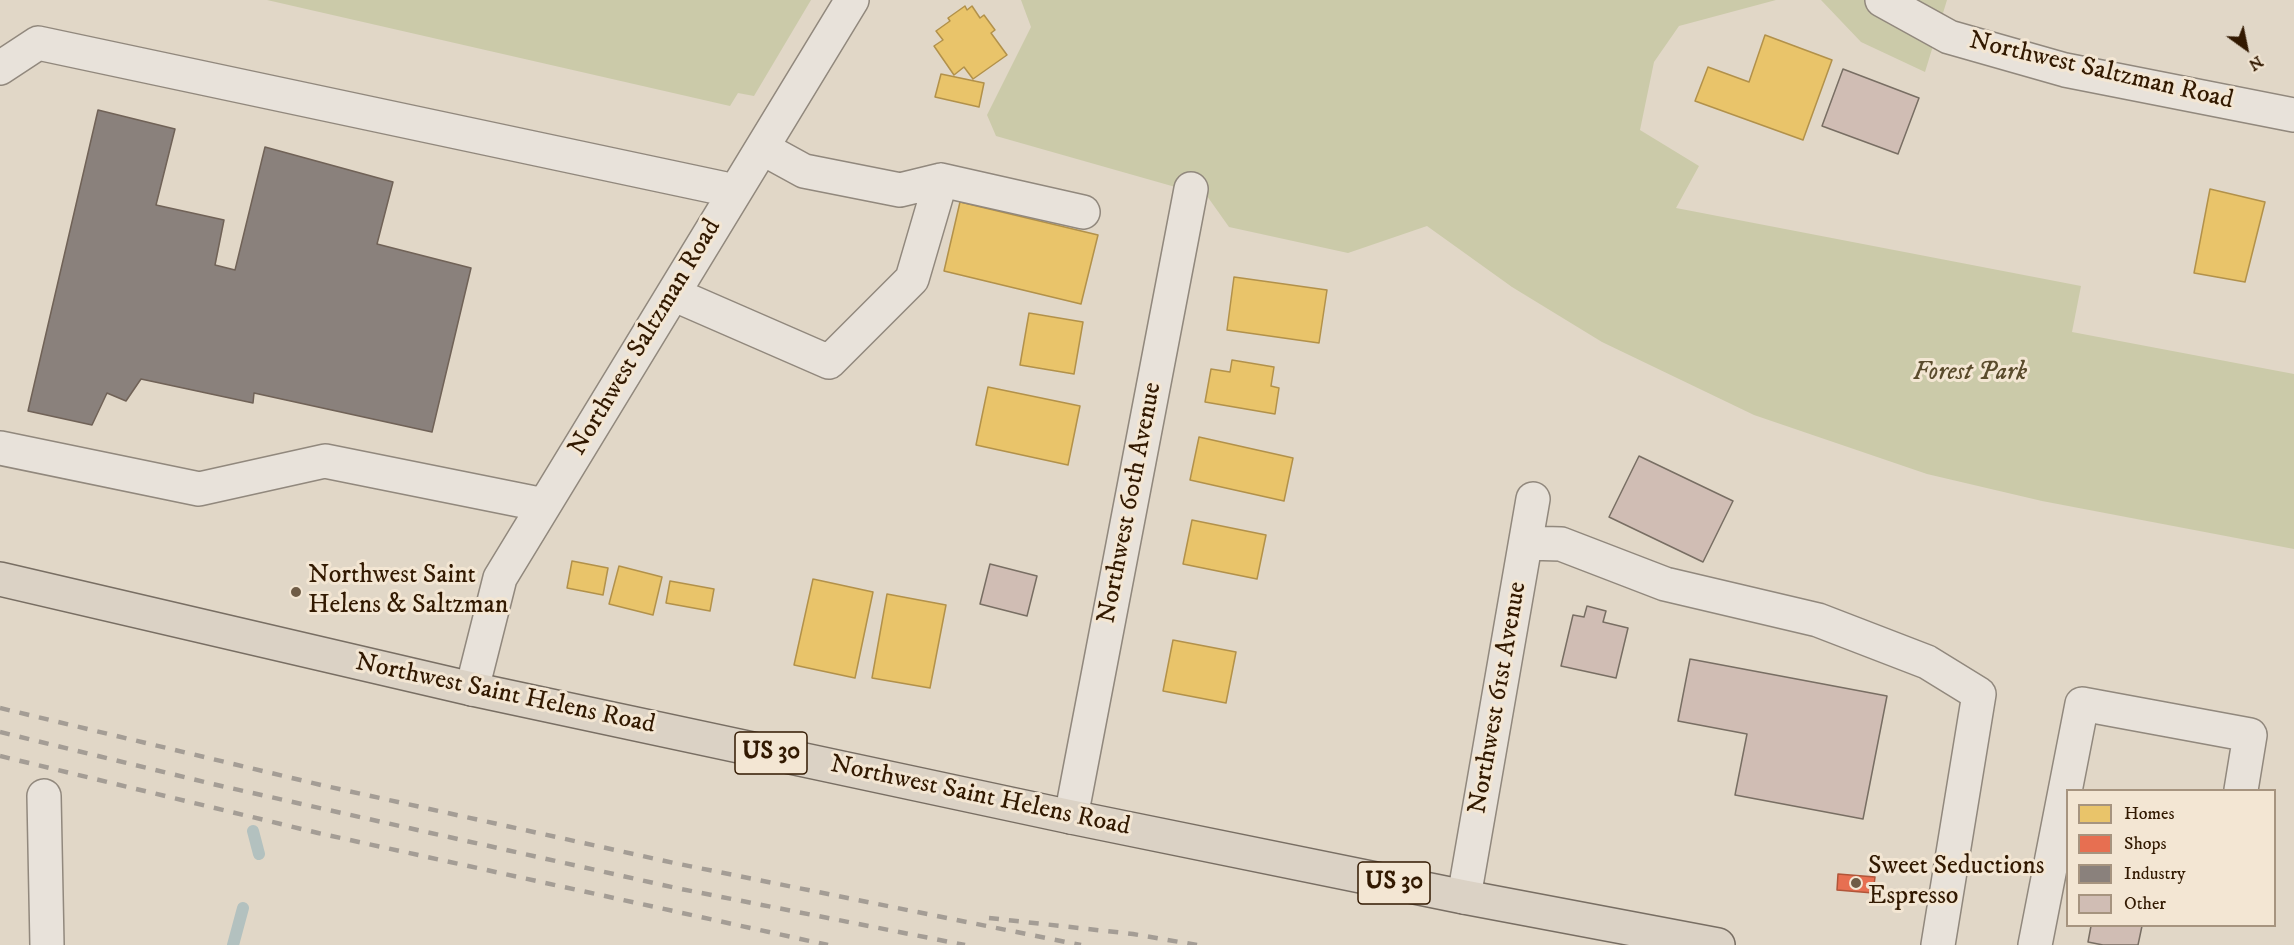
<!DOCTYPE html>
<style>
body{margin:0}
#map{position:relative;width:2294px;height:945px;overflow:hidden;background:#e1d7c7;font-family:"IM FELL DW Pica",serif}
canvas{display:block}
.legend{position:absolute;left:2066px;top:789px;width:210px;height:138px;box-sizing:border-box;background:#f3e6d3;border:2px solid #a6947f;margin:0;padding:8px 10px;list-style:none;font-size:18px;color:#321901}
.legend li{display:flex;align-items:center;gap:12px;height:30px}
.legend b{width:30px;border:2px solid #a6947f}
.north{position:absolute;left:2216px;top:18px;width:60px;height:60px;-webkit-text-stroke:4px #f3e6d3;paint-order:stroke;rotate:147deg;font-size:16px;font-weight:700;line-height:24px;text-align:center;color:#321901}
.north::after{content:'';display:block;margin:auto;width:21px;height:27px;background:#321901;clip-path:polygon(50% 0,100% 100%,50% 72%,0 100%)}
</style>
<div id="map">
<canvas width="2294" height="945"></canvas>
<ul class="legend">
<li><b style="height:16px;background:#e9c46a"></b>Homes</li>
<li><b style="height:16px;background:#e76f51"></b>Shops</li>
<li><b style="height:16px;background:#8a817c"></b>Industry</li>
<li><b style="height:16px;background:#d0bdb4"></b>Other</li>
</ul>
<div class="north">N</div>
</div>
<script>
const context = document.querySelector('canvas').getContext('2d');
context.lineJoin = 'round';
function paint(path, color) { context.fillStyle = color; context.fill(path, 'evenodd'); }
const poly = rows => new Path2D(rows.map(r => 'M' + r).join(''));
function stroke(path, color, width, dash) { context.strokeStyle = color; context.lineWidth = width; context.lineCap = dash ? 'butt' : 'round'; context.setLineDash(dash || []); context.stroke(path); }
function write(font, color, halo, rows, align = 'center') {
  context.font = font + ' "IM FELL DW Pica",serif'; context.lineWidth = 6; context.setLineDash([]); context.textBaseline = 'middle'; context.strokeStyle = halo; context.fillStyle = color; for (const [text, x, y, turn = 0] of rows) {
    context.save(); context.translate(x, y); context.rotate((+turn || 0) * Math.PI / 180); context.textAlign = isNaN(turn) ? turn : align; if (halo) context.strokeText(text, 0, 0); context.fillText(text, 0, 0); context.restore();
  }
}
paint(poly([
 [267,0,811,0,754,96,738,93,730,106],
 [1021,0,1776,0,1679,26,1654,62,1640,130,1699,166,1676,208,2081,286,2072,332,2294,374,2294,549,2042,501,1927,474,1754,415,1602,342,1512,287,1427,226,1348,253,1229,227,1207,196,996,136,987,115,1031,27],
 [1821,0,1947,0,1925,72,1861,42]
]), '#cbcaa9');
const homes = poly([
 [965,6,967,10,972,6,980,18,984,15,995,30,991,33,1007,55,973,79,964,67,954,75,934,46,943,40,936,31,950,21,948,18,965,6],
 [1765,35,1832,60,1803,140,1695,101,1708,67,1749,82,1765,35],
 [941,74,984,83,979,107,935,97,941,74],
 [2210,189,2265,202,2245,282,2194,273,2210,189],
 [960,202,1098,235,1081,304,944,271,960,202],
 [1234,277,1327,290,1319,343,1227,330,1234,277],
 [1029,313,1083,322,1074,374,1020,365,1029,313],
 [1232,360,1274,367,1271,386,1279,388,1275,414,1205,402,1211,369,1230,372,1232,360],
 [988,387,1080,406,1068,465,976,445,988,387],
 [1199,437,1293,458,1284,501,1190,480,1199,437],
 [1192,520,1266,535,1257,579,1183,564,1192,520],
 [572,561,608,568,603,595,567,588,572,561],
 [619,566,662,577,653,615,609,604,619,566],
 [813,579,873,592,855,678,794,665,813,579],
 [670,581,714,589,710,611,666,603,670,581],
 [887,594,946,605,930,688,872,678,887,594],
 [1173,640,1236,652,1226,703,1163,691,1173,640]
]);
paint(homes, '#e9c46a');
stroke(homes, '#b2914a', 1.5);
const shops = poly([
 [1838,874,1875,877,1873,893,1837,890,1838,874]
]);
paint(shops, '#e76f51');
stroke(shops, '#b15539', 1.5);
const industry = poly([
 [98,110,175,129,156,205,224,220,215,265,235,270,265,147,393,182,377,244,471,268,432,432,254,393,253,403,141,379,126,401,107,393,92,425,28,411,98,110]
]);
paint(industry, '#8a817c');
stroke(industry, '#706257', 1.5);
stroke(poly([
 [253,831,259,854],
 [233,945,243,908]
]), '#b3c1bf', 12);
const building = poly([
 [1843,69,1919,98,1898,154,1822,126,1843,69],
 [1639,456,1733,501,1703,562,1609,517,1639,456],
 [990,564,1037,576,1027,616,980,604,990,564],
 [1587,606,1606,611,1603,622,1628,628,1616,678,1561,666,1573,615,1584,617,1587,606],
 [1690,659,1887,696,1863,819,1735,795,1747,734,1678,721,1690,659],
 [2091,926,2142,926,2138,945,2103,945,2088,942,2091,926]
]);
paint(building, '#d0bdb4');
stroke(building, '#786e63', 1.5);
const minor = poly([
 [1882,0,1949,37,2065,70,2294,115],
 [0,68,38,43,735,191],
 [762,148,804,171,900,190,941,180],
 [673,294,829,362,912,279,941,180,1083,212],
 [0,448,199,489,325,461,544,505],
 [1526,543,1561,544,1665,584,1818,620,1927,662,1979,694,1938,945],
 [472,689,500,578,852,0],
 [44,796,47,945],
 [1071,817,1191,189],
 [1464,897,1533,499],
 [2035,945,2082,704,2250,735,2241,790]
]);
const highway = poly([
 [0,579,472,689,1071,817,1464,897,1718,945]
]);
stroke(minor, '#91887d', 36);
stroke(highway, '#786e63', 36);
stroke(minor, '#e8e2da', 33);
stroke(highway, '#dbd2c5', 33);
stroke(poly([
 [0,708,321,785,674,863,1081,945],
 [0,732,217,785,676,888,965,945],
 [0,756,318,833,828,945],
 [989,918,1133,934,1197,945]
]), '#a49d95', 4.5, [10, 10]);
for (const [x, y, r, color] of [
 [296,592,6,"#6f5c46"],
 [1856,883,6,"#6f5c46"]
]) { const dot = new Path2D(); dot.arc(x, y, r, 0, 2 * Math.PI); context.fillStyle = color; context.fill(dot); stroke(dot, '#f3e6d3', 2); }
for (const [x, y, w] of [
 [771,753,72],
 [1394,883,72]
]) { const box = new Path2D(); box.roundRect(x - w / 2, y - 21, w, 42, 4.5); context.fillStyle = '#f3e6d3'; context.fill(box); stroke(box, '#321901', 1.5); }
write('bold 24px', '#321901', null, [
 ["US 30",771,753],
 ["US 30",1394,883]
]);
write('26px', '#321901', '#f3e6d3', [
 ["Northwest Saltzman Road",2101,72,13],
 ["Northwest Saltzman Road",646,338,-59],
 ["Northwest 60th Avenue",1131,503,-79],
 ["Northwest Saint Helens Road",505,695,12],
 ["Northwest 61st Avenue",1499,698,-80],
 ["Northwest Saint Helens Road",980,797,12]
]);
write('italic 26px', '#5a4b2c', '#f3e6d3', [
 ["Forest Park",1970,374]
]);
write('26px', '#321901', '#f3e6d3', [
 ["Northwest Saint",308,577],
 ["Helens & Saltzman",308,607],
 ["Sweet Seductions",1868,868],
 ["Espresso",1868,898]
], 'left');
</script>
